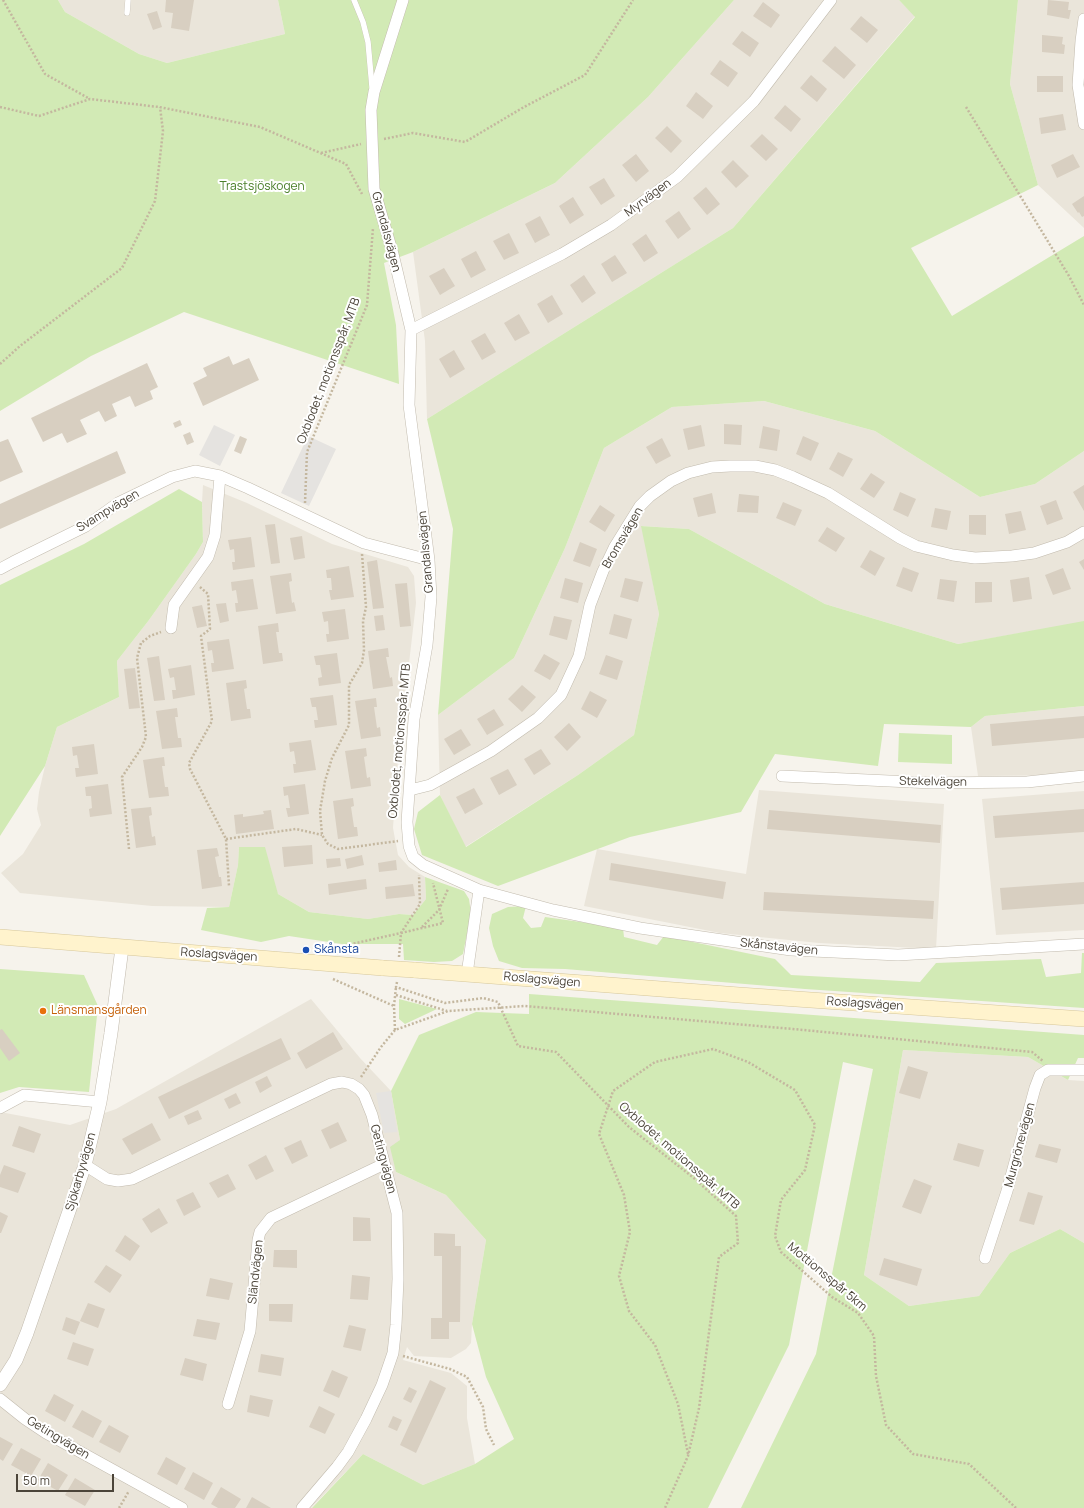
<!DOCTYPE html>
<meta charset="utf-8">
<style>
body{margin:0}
#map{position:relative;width:1084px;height:1508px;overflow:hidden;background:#f6f3ec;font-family:Manrope,sans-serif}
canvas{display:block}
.scale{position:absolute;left:16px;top:1474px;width:98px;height:18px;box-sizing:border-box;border:2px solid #4b4439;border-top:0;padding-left:5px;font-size:12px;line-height:14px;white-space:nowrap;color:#4b4439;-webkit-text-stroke:3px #fff;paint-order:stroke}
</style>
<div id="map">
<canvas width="1084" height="1508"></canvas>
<div class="scale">50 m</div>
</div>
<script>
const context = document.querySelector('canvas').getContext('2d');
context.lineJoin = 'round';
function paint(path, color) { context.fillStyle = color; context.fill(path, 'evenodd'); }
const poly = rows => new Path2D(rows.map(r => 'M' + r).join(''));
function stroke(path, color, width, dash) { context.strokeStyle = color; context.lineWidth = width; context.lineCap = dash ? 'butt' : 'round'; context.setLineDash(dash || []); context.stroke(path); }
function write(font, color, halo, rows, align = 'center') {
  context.font = font + ' Manrope,sans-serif'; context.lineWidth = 4; context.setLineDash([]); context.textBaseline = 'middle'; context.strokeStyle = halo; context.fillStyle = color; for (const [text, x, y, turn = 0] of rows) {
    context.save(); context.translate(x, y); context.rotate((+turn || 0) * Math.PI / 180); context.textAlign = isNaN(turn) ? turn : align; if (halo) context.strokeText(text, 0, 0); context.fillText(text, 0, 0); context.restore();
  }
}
paint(poly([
 [58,0,278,0,285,34,167,63,139,54,65,12],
 [734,0,899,0,915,16,733,228,427,419,425,341,413,252,555,183,648,97],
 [1018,0,1084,0,1084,228,1038,185,1010,84],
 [764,401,875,431,980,497,1035,484,1084,451,1084,622,958,644,825,604,689,529,642,526,659,614,634,735,578,775,465,847,440,795,438,715,514,658,565,548,604,448,672,407],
 [203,485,247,503,332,544,408,567,414,576,416,603,398,758,393,828,398,855,409,867,425,877,426,899,413,915,399,914,368,919,309,912,278,894,239,847,238,865,229,907,152,906,20,893,1,873,23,854,41,825,37,809,39,792,45,766,57,727,119,697,117,661,149,620,196,554,203,542,202,502],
 [1084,706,1084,773,1071,775,978,776,971,727,985,716],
 [759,790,944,804,936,949,819,943,720,933,584,906,597,849,746,874],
 [1084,791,1084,930,996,935,982,799],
 [311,999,360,1058,391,1091,400,1140,396,1172,446,1195,486,1240,472,1324,471,1343,466,1349,451,1358,414,1356,407,1347,403,1360,451,1373,467,1386,467,1418,475,1464,423,1485,363,1454,311,1508,0,1508,0,1112,70,1125,116,1109],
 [903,1050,1028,1057,1068,1080,1084,1081,1084,1243,1060,1229,1010,1253,979,1296,909,1306,864,1275]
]), '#eae5da');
paint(poly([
 [0,0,58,0,65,12,139,54,167,63,285,34,278,0,734,0,648,97,555,183,413,252,384,263,396,325,399,384,184,312,91,356,0,411],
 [899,0,1018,0,1010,84,1038,185,911,248,952,316,1084,236,1084,451,1035,484,980,497,875,431,764,401,672,407,604,448,565,548,514,658,438,715,453,529,427,419,733,228,915,17],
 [179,489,202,502,203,542,196,554,149,620,117,661,119,697,57,727,45,766,0,836,0,585,84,544],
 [641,526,689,529,825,604,958,644,1084,621,1084,706,985,716,971,727,884,724,878,766,775,754,741,812,630,837,498,886,422,855,414,829,418,812,440,795,466,847,578,775,634,735,659,614],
 [899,733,952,735,952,764,898,762],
 [239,847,265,847,278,894,309,912,368,919,399,914,413,915,426,899,425,877,464,891,469,899,471,913,463,954,452,961,434,962,404,960,403,944,342,944,289,936,261,942,201,930,207,908,229,907,238,865],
 [526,906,523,918,531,928,541,927,545,917,623,928,624,937,657,945,664,936,775,959,791,975,920,982,936,963,1041,959,1046,977,1081,973,1082,953,1084,953,1084,1008,805,989,565,969,522,968,499,961,493,946,489,928,492,914,508,907],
 [0,969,84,975,98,1006,89,1092,19,1087,0,1093],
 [529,994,1084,1035,1084,1058,1078,1058,1068,1080,1028,1057,903,1050,864,1275,909,1306,979,1296,1010,1253,1060,1229,1084,1243,1084,1508,741,1508,816,1354,873,1069,843,1062,789,1345,708,1508,312,1508,363,1454,423,1485,475,1464,514,1439,486,1377,472,1324,486,1240,446,1195,396,1172,390,1147,400,1140,391,1091,419,1035,476,1012,529,1014],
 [399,999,437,1009,405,1024,399,1019]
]), '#d2eab5');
paint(poly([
 [214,425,235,435,220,466,199,455],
 [308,436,336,449,309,506,281,493],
 [391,1091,397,1132,384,1133,376,1093]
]), '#e5e3e0');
paint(poly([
 [166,0,194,0,189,31,171,28,173,13,165,12],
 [1048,0,1069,2,1068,10,1071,10,1069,19,1047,15],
 [763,2,780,15,771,28,753,16],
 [157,11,162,27,153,30,147,14],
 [861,16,878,30,867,43,850,29],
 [742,31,759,43,750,57,732,44],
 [1042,35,1063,37,1062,44,1065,45,1064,54,1042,52],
 [835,46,856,65,844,79,822,61],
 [720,60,738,73,728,87,710,74],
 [811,75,827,89,817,102,800,88],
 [1037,76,1063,76,1063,92,1037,92],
 [696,92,713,106,703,119,686,106],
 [785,105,801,119,791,132,774,118],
 [1063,114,1066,130,1041,134,1039,118],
 [667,126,682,141,671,153,655,138],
 [762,134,778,149,766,161,750,146],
 [636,154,649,171,636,182,622,165],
 [1073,154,1080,167,1057,178,1051,165],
 [733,160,749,176,736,188,721,172],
 [604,178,615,196,601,205,589,187],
 [706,187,720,204,707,215,693,198],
 [1084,196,1084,216,1082,217,1079,212,1078,213,1072,204],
 [573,197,584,215,570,224,559,206],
 [679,211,691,229,678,239,665,221],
 [540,216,550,235,535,243,525,224],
 [509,233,519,253,504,260,493,241],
 [646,234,658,253,644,262,632,244],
 [476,251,486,270,471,278,461,259],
 [615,255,627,273,612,282,601,264],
 [444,268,455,286,440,295,429,276],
 [584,275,596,293,582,303,570,285],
 [552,295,563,314,548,323,537,304],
 [519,314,530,333,515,341,504,323],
 [485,333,496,352,482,360,471,341],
 [454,350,465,369,450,378,439,359],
 [229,356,233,365,249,358,259,380,203,406,193,383,207,376,203,368],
 [147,363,158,387,150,391,153,399,135,407,130,396,112,404,117,416,105,422,99,411,80,420,87,434,67,443,62,433,43,442,31,418],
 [180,420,182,425,175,428,173,423],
 [724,424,742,425,741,445,724,444],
 [701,425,705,446,688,450,683,429],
 [763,426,780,430,777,451,759,448],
 [190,432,194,442,187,445,183,435],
 [240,436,247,439,241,454,234,451],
 [803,436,819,443,811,461,796,454],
 [662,438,671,456,656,464,646,447],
 [8,439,23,472,0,482,0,442],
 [117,451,126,473,0,529,0,504],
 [838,452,853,459,843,477,829,469],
 [871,473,885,482,874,498,860,489],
 [1084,485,1084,511,1073,492],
 [900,492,916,499,908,517,893,510],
 [712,493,716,513,698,517,693,498],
 [739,494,759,496,758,513,737,512],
 [1056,500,1063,519,1047,525,1040,506],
 [783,502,802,510,795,526,776,518],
 [600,505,615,515,605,532,589,522],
 [935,508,951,511,947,530,931,527],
 [1021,511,1026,530,1009,534,1005,514],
 [969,515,986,515,986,535,969,534],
 [275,524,280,563,271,564,265,525],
 [827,527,845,538,836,552,818,541],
 [302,536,305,558,294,560,290,538],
 [251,537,255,567,233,570,232,562,235,562,234,549,230,550,228,540],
 [580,542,597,549,590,567,573,561],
 [870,550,885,558,875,576,860,567],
 [1084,559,1084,570,1079,562],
 [377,560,384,608,373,609,367,562],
 [349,566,354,597,331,600,329,590,332,590,331,578,327,578,326,570],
 [903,567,919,573,912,592,896,586],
 [1063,568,1071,589,1053,595,1045,575],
 [291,573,292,581,289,582,292,603,294,602,296,611,276,614,270,576],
 [1029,577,1032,599,1013,602,1010,580],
 [565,578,583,583,578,603,560,598],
 [625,578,643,582,638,602,620,597],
 [253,579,258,609,236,612,235,603,238,603,236,590,232,591,231,582],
 [940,579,957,581,954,602,937,599],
 [975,582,992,582,992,602,975,603],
 [407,583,411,626,400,627,395,584],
 [226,603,229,621,220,623,216,604],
 [202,605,207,626,197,628,192,607],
 [345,609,349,639,327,642,326,634,329,634,328,621,324,622,322,612],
 [614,614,632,619,627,639,609,634],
 [383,615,385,630,376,631,374,616],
 [554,616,572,620,567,640,549,635],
 [278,623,279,632,276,632,279,653,282,653,283,661,263,664,258,626],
 [229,639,234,669,212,672,211,663,214,663,212,650,208,651,207,642],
 [388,648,389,657,386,657,390,678,392,677,393,686,373,689,368,651],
 [337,653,341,683,319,686,318,678,322,677,320,665,316,665,314,656],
 [544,654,560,663,550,680,534,671],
 [606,655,623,661,617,680,599,674],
 [159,656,165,700,154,701,147,658],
 [191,665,195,695,173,699,172,690,176,690,174,677,170,678,168,669],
 [135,668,140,708,129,709,124,669],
 [246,680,247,688,244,689,247,709,250,709,251,718,231,721,226,683],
 [522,685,536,697,522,712,508,699],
 [590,691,607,700,597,718,581,709],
 [333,695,337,725,315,728,314,720,318,720,316,707,312,707,310,698],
 [376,698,377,707,374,707,377,728,380,727,381,736,361,739,355,701],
 [177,708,178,717,175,717,178,738,181,738,182,747,162,749,156,711],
 [494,709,504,725,487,735,477,719],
 [1084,716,1084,738,992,746,990,724],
 [569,723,581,737,567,751,554,737],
 [461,729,471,745,454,755,444,739],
 [311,740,316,770,294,773,293,764,296,764,294,751,290,752,289,743],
 [94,744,98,774,76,777,75,768,79,768,77,755,73,756,72,747],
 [366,748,367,756,364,757,367,778,370,777,371,786,351,789,345,751],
 [541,749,551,764,534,775,524,759],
 [164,757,165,766,162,766,165,787,168,787,169,796,149,798,143,760],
 [508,769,517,785,499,795,490,778],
 [108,784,112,814,90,817,89,809,92,808,91,796,86,796,85,787],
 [305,784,309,814,288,817,286,808,290,808,288,795,284,796,283,787],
 [474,788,483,804,465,814,456,797],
 [353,798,354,806,351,807,354,827,357,827,358,836,338,839,333,801],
 [151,807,152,815,149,816,152,837,155,836,156,845,136,848,131,809],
 [1084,809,1084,832,995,838,993,816],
 [271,810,274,829,236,834,234,815,243,814,243,817,264,814,263,811],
 [769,810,941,825,940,843,767,829],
 [312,845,313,864,284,867,282,847],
 [217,848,219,856,215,857,219,877,221,877,222,886,202,889,197,850],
 [362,855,364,865,347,869,345,859],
 [340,858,341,866,327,868,326,859],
 [396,860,397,870,379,872,378,863],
 [611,863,726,882,723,899,609,880],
 [366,879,367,889,329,895,328,884],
 [1084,882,1084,904,1002,910,1000,888],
 [413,884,415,896,386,899,385,887],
 [764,892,934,901,933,919,763,910],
 [2,1029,20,1053,9,1061,0,1048,0,1030],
 [333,1032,343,1049,306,1069,297,1053],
 [281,1038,291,1059,169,1119,158,1097],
 [908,1066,928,1072,920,1099,899,1093],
 [267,1076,272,1086,260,1093,255,1082],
 [236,1093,241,1103,229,1109,224,1099],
 [198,1110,202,1119,188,1125,184,1116],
 [338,1122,347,1141,330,1149,321,1130],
 [152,1123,161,1140,132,1155,122,1139],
 [19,1126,41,1134,34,1153,12,1146],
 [301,1140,308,1156,292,1164,284,1148],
 [958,1143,984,1150,979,1167,953,1160],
 [1039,1144,1061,1149,1057,1163,1035,1157],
 [266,1155,274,1171,256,1180,248,1165],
 [4,1165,26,1173,18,1193,0,1187,0,1175],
 [228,1174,236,1189,218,1198,209,1183],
 [914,1179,932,1186,921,1214,902,1207],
 [193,1192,201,1207,184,1216,176,1200],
 [1028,1192,1043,1196,1034,1225,1019,1221],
 [159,1208,168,1223,151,1233,142,1219],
 [0,1212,8,1216,1,1233,0,1233],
 [353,1217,370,1218,371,1241,353,1241],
 [434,1233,455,1234,455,1246,461,1246,460,1322,449,1322,449,1339,431,1339,431,1318,442,1318,442,1256,434,1256],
 [125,1235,140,1246,130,1261,115,1251],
 [274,1250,297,1250,297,1268,273,1267],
 [884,1258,922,1269,917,1286,879,1275],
 [106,1265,122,1275,110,1293,94,1282],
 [352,1275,370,1277,368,1300,350,1299],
 [210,1278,233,1283,229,1300,206,1296],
 [88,1303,105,1309,98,1328,80,1321],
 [269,1304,293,1304,292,1322,269,1321],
 [66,1317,80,1322,75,1335,62,1330],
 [197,1319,220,1323,216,1340,193,1336],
 [349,1325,366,1329,361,1351,343,1347],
 [73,1342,94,1349,88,1366,67,1359],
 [261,1354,284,1358,281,1376,258,1372],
 [185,1358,207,1364,203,1381,180,1375],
 [332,1370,348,1377,339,1398,323,1391],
 [430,1380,446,1388,416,1453,400,1445],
 [409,1387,417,1391,411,1403,403,1399],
 [54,1394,74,1405,65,1422,45,1411],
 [250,1395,273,1400,269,1417,247,1412],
 [319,1406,335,1414,325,1434,309,1427],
 [82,1410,102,1421,93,1438,72,1427],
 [393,1416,402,1420,397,1431,388,1427],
 [109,1425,129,1436,120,1453,99,1442],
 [0,1437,13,1444,3,1461,0,1459],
 [21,1448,41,1459,31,1476,11,1465],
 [166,1457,186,1468,177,1485,157,1474],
 [48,1463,68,1475,58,1491,38,1480],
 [193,1472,213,1483,204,1500,184,1489],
 [75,1478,95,1490,85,1506,65,1495],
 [221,1487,241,1499,235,1508,218,1508,211,1504],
 [252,1497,271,1508,246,1508]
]), '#d8cfc1');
const service = poly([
 [354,0,363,22,368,42,372,87],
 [127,13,128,0]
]);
const minor = poly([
 [403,0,374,92,371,110,374,189,393,254,411,330,409,405,429,560,431,597,427,645,414,719,407,822,409,846,413,857,423,865,479,890,467,974],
 [1084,19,1081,41,1078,85,1084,124],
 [411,330,562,254,611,225,677,177,754,101,831,0],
 [0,569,13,562,86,526,118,503,172,477,195,471,220,476,248,488,364,543,429,560],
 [171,628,174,605,208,557,215,535,220,476],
 [782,776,932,783,1027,782,1084,776],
 [410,790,430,785,491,751,538,718,561,695,579,656,590,605,603,571,614,548,640,506,650,496,671,481,688,473,712,467,730,466,755,466,775,470,793,477,828,493,900,538,916,546,953,555,975,558,1012,556,1034,553,1067,542,1084,532],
 [479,890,553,910,640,928,791,950,898,955,1084,944],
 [0,1108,24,1095,100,1102],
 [85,1165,107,1179,118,1181,132,1179,331,1084,342,1082,351,1084,359,1089,364,1095,372,1115,397,1213,398,1279,396,1325,393,1353,382,1385,366,1419,348,1452,337,1467,302,1508],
 [985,1258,1007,1191,1035,1088,1040,1075,1048,1070,1084,1070],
 [0,1399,25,1419,46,1433,182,1508],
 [228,1404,250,1331,258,1240,260,1232,271,1218,384,1164]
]);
const tertiary = poly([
 [0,1385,16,1360,27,1333,85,1165,100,1102,111,1033,122,948]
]);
const secondary = poly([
 [0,937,383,968],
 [414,970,739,995,1084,1019]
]);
stroke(service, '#c2bbae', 6);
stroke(minor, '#c2bbae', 12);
stroke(tertiary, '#c2bbae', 14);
stroke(secondary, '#d6c79b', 16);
stroke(poly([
 [3,0,45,74,90,99],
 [0,107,39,116,90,99,159,107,260,127,346,164,362,194],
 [966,107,1069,276,1084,305],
 [384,139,413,133,465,142,524,107,585,75,633,0],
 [321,153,361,144],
 [0,364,20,346,122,268,155,201,163,131,160,107],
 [305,503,307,452,367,305,373,228],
 [362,554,366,607,363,621,364,650,362,663,349,685,349,725,332,758,325,781,320,811,322,835,328,844,338,849,398,841],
 [200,587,208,594,210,629,201,636,212,721,189,763,190,769,226,839,229,886],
 [226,839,296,829,322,835],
 [129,849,122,777,142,747,146,737,137,658,141,643,150,636,161,632],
 [422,927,439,910,448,889],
 [338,947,401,933,420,904,419,875],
 [399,957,401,933,443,923,433,883],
 [333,979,394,1006],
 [397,982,396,987,445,1003,483,998,498,1002,518,1046,556,1052,629,1127,695,1179,736,1216,738,1243,719,1257,699,1408,688,1456,665,1508],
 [396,995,447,1011],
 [395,1030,394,1006,396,987],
 [361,1077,381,1047,395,1030,448,1011,525,1006,793,1029,1032,1052,1043,1061],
 [403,1356,450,1369,467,1377,483,1407,486,1429,494,1445],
 [688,1454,678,1404,655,1345,629,1311,619,1276,630,1232,624,1195,599,1134,613,1091,655,1062,713,1049,748,1062,795,1090,815,1125,805,1170,781,1200,775,1236,781,1252,832,1297,858,1313,874,1336,876,1376,886,1425,913,1454,969,1464,1016,1508],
 [119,1508,129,1491]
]), '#c4b79f', 2.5, [2, 2]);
stroke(service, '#fff', 5.5);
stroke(minor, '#fff', 11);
stroke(tertiary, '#fff', 13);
stroke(secondary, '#fff3cd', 15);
const secondaryBridge = poly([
 [383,968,414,970]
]);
stroke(secondaryBridge, '#d6c79b', 16, []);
stroke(secondaryBridge, '#fff3cd', 15);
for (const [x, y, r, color] of [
 [306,950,4,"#1a4fb4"],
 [43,1011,4,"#e8710a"]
]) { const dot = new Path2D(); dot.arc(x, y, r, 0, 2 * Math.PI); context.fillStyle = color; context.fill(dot); stroke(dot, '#fff', 1.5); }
write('12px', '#4a7f2a', '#fff', [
 ["Trastsjöskogen",262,187]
]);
write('12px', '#4b4439', '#fff', [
 ["Myrvägen",648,198,-37],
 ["Grandalsvägen",386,232,75],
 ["Oxblodet, motionsspår, MTB",329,371,-69],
 ["Svampvägen",108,511,-31],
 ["Bromsvägen",623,538,-60],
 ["Grandalsvägen",426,552,-95],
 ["Oxblodet, motionsspår, MTB",400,741,-85],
 ["Stekelvägen",933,782,1],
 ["Skånstavägen",779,947,6],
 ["Roslagsvägen",219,955,4],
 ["Roslagsvägen",542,980,5],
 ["Roslagsvägen",865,1004,4],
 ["Murgrönevägen",1020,1145,-75],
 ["Oxblodet, motionsspår, MTB",679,1156,41],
 ["Getingvägen",383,1159,75],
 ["Sjökarbyvägen",81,1172,-74],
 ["Sländvägen",256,1272,-84],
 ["Mottionsspår 5km",827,1277,40],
 ["Getingvägen",58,1438,31]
]);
write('12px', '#164399', '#fff', [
 ["Skånsta",314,950]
], 'left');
write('12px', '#c56008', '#fff', [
 ["Länsmansgården",51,1011]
], 'left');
</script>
